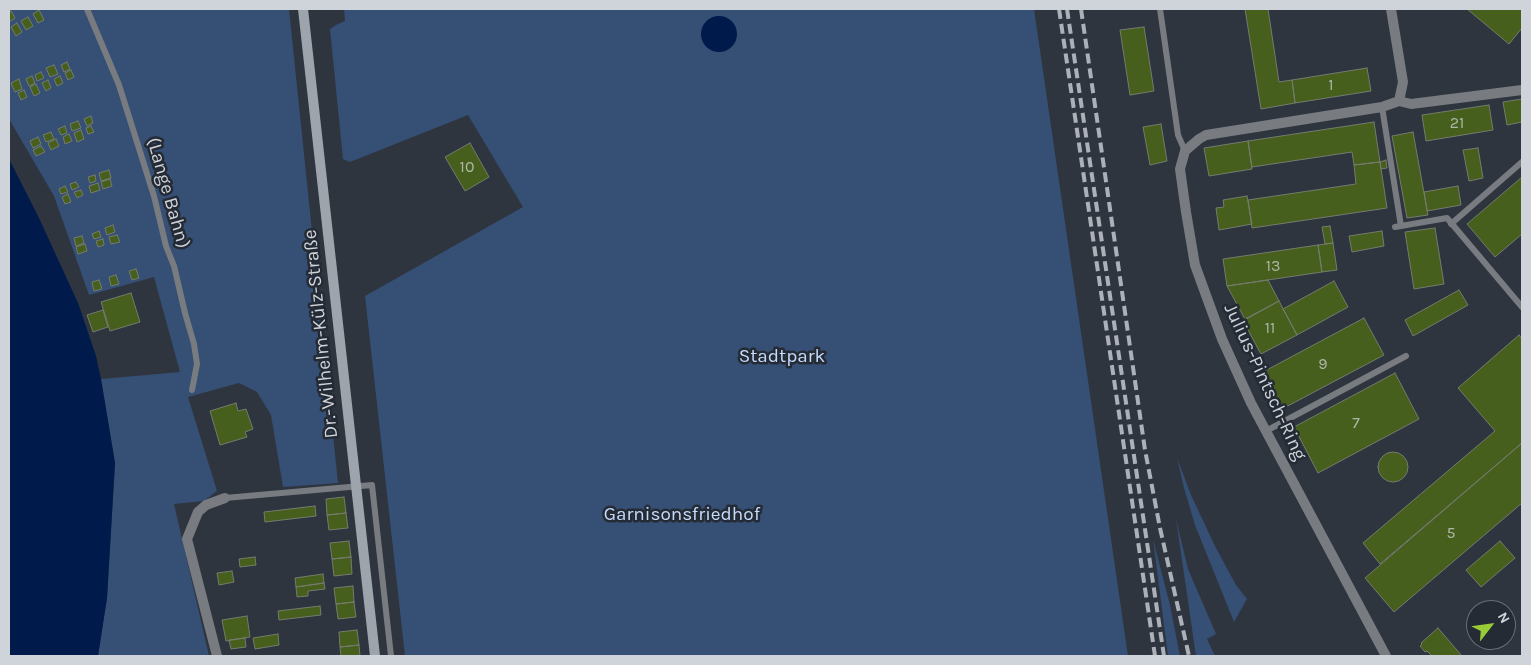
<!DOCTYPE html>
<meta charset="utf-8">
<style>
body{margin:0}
#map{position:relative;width:1531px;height:665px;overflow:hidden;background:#2e353f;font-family:Karla,sans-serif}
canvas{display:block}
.frame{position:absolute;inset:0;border:10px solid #cfd3da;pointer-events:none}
.north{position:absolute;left:1466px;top:600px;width:50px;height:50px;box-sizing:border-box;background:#242b35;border:1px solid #686e77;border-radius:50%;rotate:60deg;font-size:14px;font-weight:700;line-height:20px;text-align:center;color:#cfd3da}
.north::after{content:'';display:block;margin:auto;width:18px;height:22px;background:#98cb36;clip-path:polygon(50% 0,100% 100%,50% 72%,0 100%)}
</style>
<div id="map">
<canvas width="1531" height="665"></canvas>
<div class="frame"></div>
<div class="north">N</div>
</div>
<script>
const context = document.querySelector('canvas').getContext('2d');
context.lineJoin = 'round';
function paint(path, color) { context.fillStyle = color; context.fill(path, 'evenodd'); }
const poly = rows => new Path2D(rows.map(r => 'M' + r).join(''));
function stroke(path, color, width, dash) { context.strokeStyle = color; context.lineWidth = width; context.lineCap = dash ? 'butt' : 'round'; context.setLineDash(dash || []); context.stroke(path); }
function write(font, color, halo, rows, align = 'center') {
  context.font = font + ' Karla,sans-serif'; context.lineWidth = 5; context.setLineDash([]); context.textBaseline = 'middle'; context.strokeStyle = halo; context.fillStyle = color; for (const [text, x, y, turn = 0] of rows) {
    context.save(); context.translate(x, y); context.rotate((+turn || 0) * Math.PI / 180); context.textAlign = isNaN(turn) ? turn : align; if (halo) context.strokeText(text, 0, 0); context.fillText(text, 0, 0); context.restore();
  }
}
paint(poly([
 [9,9,289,9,338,483,283,487,271,415,257,392,239,383,188,397,217,491,204,501,174,504,209,656,98,656,107,598,115,463,101,379,180,372,154,277,89,295,54,196,9,119],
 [344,9,1034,9,1128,656,405,656,365,296,523,207,468,115,350,162,343,159,330,29,336,25,345,21],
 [1177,458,1191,495,1215,546,1236,585,1247,599,1234,622,1195,525,1184,488],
 [1176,519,1188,569,1216,634,1207,639,1215,656,1196,656],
 [1153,539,1170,605,1180,656,1168,656]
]), '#364f75');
paint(poly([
 '701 34a18 18 0 1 1 36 0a18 18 0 1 1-36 0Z',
 [9,159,39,218,78,303,96,356,101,379,115,463,107,598,98,656,9,656]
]), '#001a4b');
const building = poly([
 [1245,9,1268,9,1279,82,1292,80,1295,103,1261,109,1245,9],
 [1467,9,1522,9,1522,28,1509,44,1467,9],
 [39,10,44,20,38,23,33,14,39,10],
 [11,11,15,18,9,22,9,13,11,11],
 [28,17,33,26,26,30,21,21,28,17],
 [17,23,22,32,16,36,11,27,17,23],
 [1144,27,1154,91,1130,95,1120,30,1144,27],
 [67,62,70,69,64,72,61,65,67,62],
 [54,65,58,74,50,77,46,68,54,65],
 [1367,68,1371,91,1295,103,1292,80,1367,68],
 [71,70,74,77,68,80,65,73,71,70],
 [41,72,44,78,37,81,35,75,41,72],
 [32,76,35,83,29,86,26,79,32,76],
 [60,76,63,83,57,86,54,79,60,76],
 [19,79,22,89,15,92,11,83,19,79],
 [48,80,51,88,46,91,42,83,48,80],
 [36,84,40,93,34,96,30,87,36,84],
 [24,90,27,97,21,100,18,93,24,90],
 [1522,99,1522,122,1507,125,1503,102,1522,99],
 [1489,105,1493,130,1426,141,1422,115,1489,105],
 [91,116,93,123,87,126,84,119,91,116],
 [78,121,81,128,72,131,70,124,78,121],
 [1374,122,1380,162,1354,165,1352,152,1252,167,1248,141,1374,122],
 [1161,124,1167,161,1150,165,1143,127,1161,124],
 [65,126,67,133,61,135,58,129,65,126],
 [91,126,94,132,88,134,86,128,91,126],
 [81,130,84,139,77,142,74,133,81,130],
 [51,132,54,139,46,142,43,135,51,132],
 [1413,132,1428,215,1407,218,1392,136,1413,132],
 [69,134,72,141,65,144,63,137,69,134],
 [38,137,41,144,33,148,30,141,38,137],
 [56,139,59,146,51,150,48,143,56,139],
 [1248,141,1252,169,1209,176,1204,148,1248,141],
 [470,143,489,177,465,191,445,157,470,143],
 [41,146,45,152,36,156,33,150,41,146],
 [1478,148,1483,178,1469,181,1463,150,1478,148],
 [1386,160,1387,168,1381,169,1380,162,1386,160],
 [1380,162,1387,208,1252,228,1248,200,1356,184,1354,165,1380,162],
 [109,170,111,178,101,181,99,173,109,170],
 [95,175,96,181,90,183,88,177,95,175],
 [1522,177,1522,234,1495,257,1467,224,1522,177],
 [110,179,112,186,103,189,101,182,110,179],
 [76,182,79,187,72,190,70,184,76,182],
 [98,183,100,190,91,193,89,186,98,183],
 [65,186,68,192,61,194,59,189,65,186],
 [1458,186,1461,205,1427,211,1424,192,1458,186],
 [81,190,83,195,77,198,74,192,81,190],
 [68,194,71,202,65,204,62,197,68,194],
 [1247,196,1252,224,1219,230,1216,208,1224,207,1223,200,1247,196],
 [113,225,115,232,107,235,105,228,113,225],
 [1330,226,1333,243,1325,244,1322,227,1330,226],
 [1435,228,1444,284,1414,289,1405,232,1435,228],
 [99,231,101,237,94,239,92,234,99,231],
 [1382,231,1384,246,1352,252,1349,236,1382,231],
 [117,235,120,242,111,244,109,237,117,235],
 [82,236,84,243,76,246,74,238,82,236],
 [103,239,104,245,98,247,96,241,103,239],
 [1333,243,1337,270,1322,272,1318,245,1333,243],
 [85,244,87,251,78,254,76,247,85,244],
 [1318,245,1322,272,1227,286,1223,259,1318,245],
 [136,269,139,278,132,280,129,271,136,269],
 [116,275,119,284,111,286,109,277,116,275],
 [99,280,102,289,94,291,92,282,99,280],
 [1268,280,1279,301,1245,319,1227,286,1268,280],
 [1334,281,1348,307,1297,335,1283,309,1334,281],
 [1459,290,1468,305,1413,336,1405,320,1459,290],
 [131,293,140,322,110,331,101,302,131,293],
 [1279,301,1297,335,1261,354,1243,321,1279,301],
 [103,310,108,327,93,332,87,315,103,310],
 [1364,318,1384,355,1282,409,1263,372,1364,318],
 [1519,335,1522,339,1522,443,1380,564,1363,543,1495,431,1458,388,1519,335],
 [1395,373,1419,419,1318,473,1294,427,1395,373],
 [236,403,238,411,246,409,253,429,245,432,247,437,220,445,210,411,236,403],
 [1522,443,1522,503,1394,612,1365,578,1522,443],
 '1378 467a15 15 0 1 1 30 0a15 15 0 1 1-30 0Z',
 [344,497,346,513,327,515,326,499,344,497],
 [315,506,316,516,265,522,264,512,315,506],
 [346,513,348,528,329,530,327,515,346,513],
 [349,541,351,557,332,559,330,543,349,541],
 [1500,541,1515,558,1481,587,1466,570,1500,541],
 [255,557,256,565,240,567,239,559,255,557],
 [351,557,352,574,334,576,332,559,351,557],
 [232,571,234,582,219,585,217,573,232,571],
 [323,574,324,583,296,587,295,578,323,574],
 [324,583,325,589,308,591,308,596,297,597,296,587,324,583],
 [353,586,354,602,336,604,334,588,353,586],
 [354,602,356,617,338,619,336,604,354,602],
 [320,606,321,615,279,620,278,611,320,606],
 [247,616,250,637,226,641,222,620,247,616],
 [1438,628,1462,656,1432,656,1427,651,1425,652,1420,646,1422,644,1421,643,1438,628],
 [357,630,359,645,340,647,339,632,357,630],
 [278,634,279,645,255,649,253,638,278,634],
 [245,638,246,647,231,649,229,640,245,638],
 [359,645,360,656,341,656,340,647,359,645]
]);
paint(building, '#475f1c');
stroke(building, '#757b6e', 1);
stroke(poly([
 [87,9,119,85,154,196,166,246,174,266,185,313,194,344,197,364,192,390],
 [1160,9,1178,135,1185,151],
 [1382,107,1401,226],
 [1451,224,1522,162],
 [1395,227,1447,218,1522,307],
 [1266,431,1406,356],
 [225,498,372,485,391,656]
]), '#787c81', 6);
stroke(poly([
 [1391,9,1403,82,1399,101],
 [217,656,187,539,198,512,206,505,225,498],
 [1386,656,1251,403,1222,339,1195,265,1186,212,1180,169,1185,151,1199,139,1206,135,1382,107,1399,101,1411,104,1522,90]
]), '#787c81', 10);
stroke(poly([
 [303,9,375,656]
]), '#9ea4ac', 10);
stroke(poly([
 [1059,9,1155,656],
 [1067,9,1164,656],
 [1081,9,1145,450,1160,528,1189,656]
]), '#acb1b9', 4, [10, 5]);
write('16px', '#adb6aa', null, [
 ["1",1331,85],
 ["21",1457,123],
 ["10",467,167],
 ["13",1273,266],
 ["11",1270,328],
 ["9",1323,364],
 ["7",1356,423],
 ["5",1451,533]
]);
write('19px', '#cfd3da', '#242b35', [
 ["(Lange Bahn)",168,193,74],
 ["Dr.-Wilhelm-Külz-Straße",321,334,-96],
 ["Julius-Pintsch-Ring",1265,382,65]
]);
write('19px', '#c5dbfc', '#242b35', [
 ["Stadtpark",782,357],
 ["Garnisonsfriedhof",682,515]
]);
</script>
